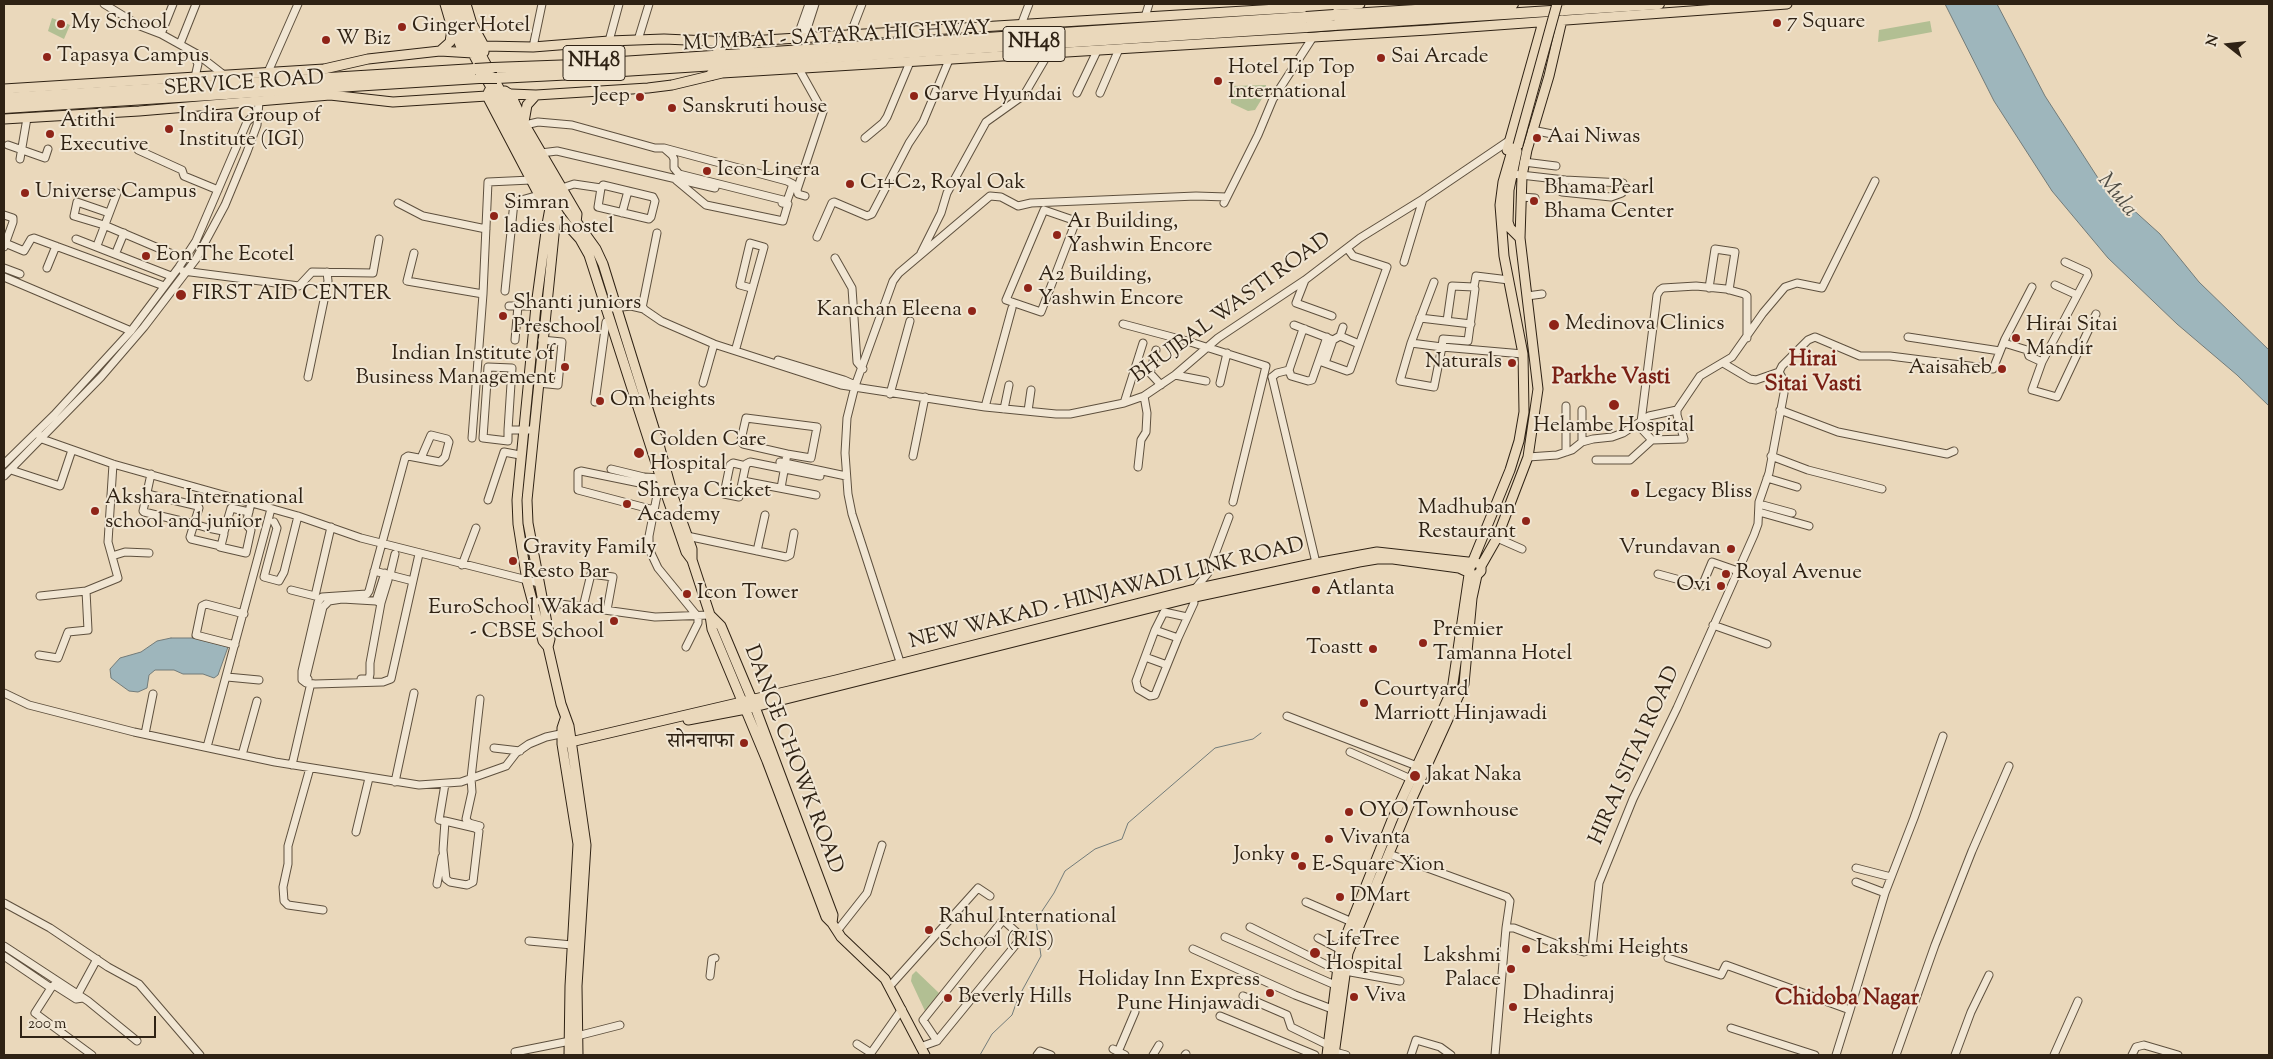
<!DOCTYPE html>
<meta charset="utf-8">
<style>
body{margin:0}
#map{position:relative;width:2273px;height:1059px;overflow:hidden;background:#ead8bb;font-family:"Sorts Mill Goudy",serif}
canvas{display:block}
.frame{position:absolute;inset:0;border:5px solid #2f2214;pointer-events:none}
.north{position:absolute;left:2203px;top:20px;width:50px;height:50px;-webkit-text-stroke:4px #f1e6d3;paint-order:stroke;rotate:286deg;font-size:14px;font-weight:700;line-height:20px;text-align:center;color:#2f2214}
.north::after{content:'';display:block;margin:auto;width:18px;height:22px;background:#2f2214;clip-path:polygon(50% 0,100% 100%,50% 72%,0 100%)}
.scale{position:absolute;left:20px;top:1016px;width:136px;height:22px;box-sizing:border-box;border:2px solid #2f2214;border-top:0;padding-left:6px;font-size:15px;line-height:18px;white-space:nowrap;color:#2f2214;-webkit-text-stroke:4px #f1e6d3;paint-order:stroke}
</style>
<div id="map">
<canvas width="2273" height="1059"></canvas>
<div class="frame"></div>
<div class="north">N</div>
<div class="scale">200 m</div>
</div>
<script>
const context = document.querySelector('canvas').getContext('2d');
context.lineJoin = 'round';
function paint(path, color) { context.fillStyle = color; context.fill(path, 'evenodd'); }
const poly = rows => new Path2D(rows.map(r => 'M' + r).join(''));
function stroke(path, color, width, dash) { context.strokeStyle = color; context.lineWidth = width; context.lineCap = dash ? 'butt' : 'round'; context.setLineDash(dash || []); context.stroke(path); }
function write(font, color, halo, rows, align = 'center') {
  context.font = font + ' "Sorts Mill Goudy","Noto Serif Devanagari",serif'; context.lineWidth = 4; context.setLineDash([]); context.textBaseline = 'middle'; context.strokeStyle = halo; context.fillStyle = color; for (const [text, x, y, turn = 0] of rows) {
    context.save(); context.translate(x, y); context.rotate((+turn || 0) * Math.PI / 180); context.textAlign = isNaN(turn) ? turn : align; if (halo) context.strokeText(text, 0, 0); context.fillText(text, 0, 0); context.restore();
  }
}
paint(poly([
 [52,18,70,25,64,39,48,31],
 [1930,21,1932,32,1878,42,1879,30],
 [1266,85,1266,92,1255,110,1248,111,1231,103,1231,86],
 [916,971,939,993,925,1011,911,981,912,975]
]), '#b2bf93');
const water = poly([
 [1945,4,1997,4,2045,96,2098,178,2160,234,2199,282,2269,350,2269,406,2237,375,2177,324,2108,258,2052,191,1994,101,1945,4],
 [171,638,196,638,228,647,218,675,214,678,203,674,183,674,174,670,155,670,149,675,147,688,138,692,129,691,111,678,110,669,120,658,141,652,157,641,171,638]
]);
paint(water, '#9eb6bc');
stroke(water, '#727b79', 1);
stroke(poly([
 [980,1055,992,1034,1012,1015,1018,998,1041,956,1036,920,1054,893,1065,871,1095,849,1122,839,1128,823,1215,748,1253,739,1261,733]
]), '#727b79', 1);
const minor = poly([
 [104,4,140,26,161,34,197,54,224,75],
 [1145,17,1149,4],
 [1021,25,1029,4],
 [161,34,173,4],
 [850,35,862,4],
 [797,38,809,4],
 [804,38,815,4],
 [638,40,649,4],
 [609,41,619,4],
 [180,44,196,4],
 [533,47,542,4],
 [188,54,195,58,198,64,195,77],
 [799,69,823,112,797,190,798,194,805,196],
 [268,72,298,4],
 [1077,93,1097,51],
 [1100,93,1119,49],
 [525,125,538,122,572,125,655,148,664,148,672,155,674,159,674,168,679,174,787,201,793,184,787,181,664,148],
 [1532,130,1552,134],
 [865,138,883,123,887,117,910,62],
 [8,145,45,158,48,149],
 [138,150,182,170,184,176,218,190],
 [541,153,557,151,715,188],
 [20,159,27,118],
 [1524,162,1556,166],
 [1512,174,1565,180],
 [676,180,706,205,783,221,788,204,782,203],
 [1565,180,1623,183,1622,193,1611,197,1562,192,1562,183,1565,180],
 [562,188,574,184,601,188,598,207,649,219,651,217,655,201,653,197,603,185,601,188],
 [1521,197,1535,198],
 [398,203,423,216,486,229],
 [1224,203,1258,135,1273,99,1313,37],
 [1044,210,1076,221,1041,312,1006,300,1044,210],
 [109,213,77,202,74,216,104,225,184,259],
 [622,213,628,191],
 [4,215,13,218,13,222,4,247],
 [817,237,832,203,834,202,867,216,872,214,909,143,923,122,949,60],
 [76,239,171,276],
 [5,243,24,251,31,239,34,238,164,286],
 [98,243,117,193],
 [117,250,124,233],
 [414,253,407,281,483,294],
 [921,253,941,213,947,193,986,122,1024,95,1048,54],
 [835,258,852,288,857,362,863,369],
 [1404,262,1423,199],
 [2065,262,2087,272,2088,275,2042,362,2032,390,2057,397,2096,314],
 [4,268,20,274],
 [47,268,56,246],
 [183,271,299,286,312,272,373,273,379,239],
 [4,277,131,331],
 [1305,280,1296,303,1332,316],
 [2055,285,2077,295],
 [1474,287,1476,276,1509,280],
 [1709,288,1715,249,1735,252,1729,290],
 [505,291,514,202,539,195],
 [1527,296,1542,294],
 [509,306,546,306],
 [613,308,631,306,644,309],
 [642,308,661,321,714,344,841,385,985,407,1056,414,1070,414,1124,403,1144,396,1175,375,1218,338,1305,280,1360,238,1423,199,1510,140],
 [642,308,657,233],
 [1420,318,1471,324],
 [1447,321,1452,286,1474,287,1475,289,1468,341,1443,339,1442,347,1434,387,1400,381,1411,343,1442,347,1523,354],
 [1123,324,1187,341,1266,366,1233,502],
 [1294,325,1333,340,1340,336,1343,327],
 [1305,329,1302,332,1289,370,1291,376,1308,381,1312,380,1327,337],
 [1340,336,1359,344],
 [1908,337,2000,351],
 [515,340,518,306],
 [1411,343,1434,282],
 [2004,343,2027,350,2029,356,2042,362],
 [736,348,764,247,750,243,740,285,751,288],
 [1156,350,1150,373,1161,385],
 [778,360,844,380,853,384],
 [1319,361,1347,371,1350,370,1387,267,1353,256,1347,248],
 [1325,363,1333,340],
 [1779,372,1782,366,1808,340,1815,337,1860,356,1890,356,1993,369,2005,339,2032,287],
 [1175,375,1206,381],
 [308,377,328,281,327,272],
 [1272,377,1317,567],
 [1272,377,1277,373,1289,370],
 [538,383,558,385,562,342,542,340],
 [703,383,714,344],
 [1220,383,1227,353],
 [890,394,910,321],
 [595,402,606,322,610,321],
 [1124,403,1143,343],
 [1566,406,1566,452],
 [985,407,1012,308],
 [1004,409,1009,385],
 [1780,410,1838,432,1947,454,1954,451],
 [1028,411,1031,390],
 [1641,422,1657,295,1660,290,1663,288,1696,286,1726,289,1744,294,1747,296,1747,338],
 [1637,424,1652,440],
 [508,430,508,441,483,438,488,367,512,368,508,430,533,430],
 [37,432,42,439,113,464,298,516,361,538,539,583],
 [472,438,483,294,488,182,531,180],
 [1582,442,1582,410],
 [913,456,925,397],
 [1771,456,1808,470,1882,489],
 [1528,457,1557,455,1572,450,1582,442,1593,439,1612,437,1623,433,1649,416,1677,410,1700,376,1732,357,1763,313,1785,287,1797,283,1822,288,1875,181],
 [1596,460,1630,460,1652,440,1684,439,1677,415,1677,410],
 [780,462,846,476],
 [4,464,54,415,131,331,179,267,196,241,247,122,257,112],
 [746,466,733,463,730,465,724,494,739,497,746,464,750,462,820,476],
 [1138,467,1141,440,1146,432,1147,413,1144,396],
 [611,469,644,477,661,478],
 [11,470,60,486,72,450],
 [4,476,101,377,144,327,196,259,225,205,247,152,257,125,259,102],
 [1767,478,1797,487],
 [743,481,816,495],
 [666,483,661,484,658,490,649,536,649,549,658,568,698,617,698,623,686,647],
 [781,488,787,454,811,458,817,427,746,418,741,440,743,444,787,454],
 [147,494,198,506,199,508,194,524,190,537,191,539,221,546,224,534,223,531,208,528,194,524,144,512,143,511,151,474],
 [488,500,504,452,520,455],
 [1759,504,1792,513],
 [654,510,578,490,578,472,581,471,659,487],
 [1759,512,1809,526],
 [274,522,277,528,264,577,279,581,284,572,298,516],
 [224,532,231,508,249,512],
 [687,536,786,557,790,555,794,533],
 [1497,538,1522,549],
 [220,547,246,553,251,530,246,524,251,503],
 [757,551,765,515],
 [419,554,391,679,383,682,315,684,306,683,302,680,302,671,318,602,322,597,367,594,369,591,405,458,408,456,440,462,445,457,449,442,447,439,431,435,421,458],
 [112,556,125,552,149,553],
 [462,565,476,528],
 [374,571,413,581],
 [1658,574,1702,586,1712,562,1738,571],
 [390,575,395,554],
 [1195,589,1208,573,1229,517],
 [291,590,315,596,331,527],
 [40,596,86,591,118,578,108,542,113,464],
 [539,601,655,617,710,615],
 [381,603,388,580],
 [583,607,591,574,613,577,607,610],
 [1713,625,1767,644],
 [1155,630,1164,612,1187,617],
 [1178,638,1155,695,1150,696,1138,689,1136,681,1139,673,1155,630,1178,638,1194,603,1193,593],
 [235,645,196,635,202,606,206,604,244,614],
 [39,655,58,658,68,632,88,630,86,591],
 [1145,657,1167,665],
 [902,668,852,514,848,494,845,453,847,418,855,386,893,281,899,273,990,196,1001,197,1018,206,1031,203,1196,196,1227,197],
 [227,677,259,680],
 [308,679,306,677,323,607,329,601,342,599,376,601,385,573],
 [361,679,369,679,370,674,370,663,381,603,376,601],
 [4,693,29,705,134,732,275,762,419,785,461,782,506,766,516,753,529,744,546,737,565,733],
 [480,699,471,778,472,792,466,819,469,823,480,826],
 [1287,716,1417,766],
 [145,734,153,694],
 [207,747,271,509],
 [494,748,520,751],
 [1350,752,1411,779],
 [242,755,257,701],
 [292,765,310,687],
 [310,768,288,846,288,864,283,887,284,901,288,905,323,910],
 [395,782,414,693],
 [445,784,439,820,445,821,475,828,479,831,473,882,467,885,450,882,446,879,443,850,445,821],
 [356,832,369,778],
 [1389,854,1507,897,1510,901,1506,928],
 [1856,868,1891,877],
 [1856,882,1885,893],
 [437,884,442,857],
 [1306,902,1352,922],
 [4,903,50,928,108,967,139,984,200,1055],
 [1250,927,1337,970],
 [837,931,867,893,882,845],
 [1225,937,1335,985],
 [1318,938,1341,950],
 [529,941,572,945],
 [4,946,88,1001,137,1041],
 [1193,949,1295,995,1332,1009],
 [4,956,51,988],
 [1668,958,1721,975,1726,965,1850,1010,1836,1055],
 [1345,971,1400,981],
 [710,976,712,959,715,958],
 [890,986,978,888,990,896],
 [51,988,35,1013,92,1055],
 [51,988,54,985,76,999,83,998],
 [78,994,97,959],
 [1243,996,1287,1015,1291,1027,1328,1045],
 [1850,1010,1885,893,1914,818,1943,736],
 [1220,1016,1315,1055],
 [1731,1028,1815,1055],
 [577,1036,620,1025],
 [857,1044,871,1053,902,1009],
 [920,1047,937,1041,1022,937,1003,920,923,1020,937,1041],
 [1113,1049,1125,1055],
 [515,1052,570,1041],
 [1118,1052,1135,1012],
 [1335,1052,1346,1055],
 [1037,1055,1040,1051,1051,1055],
 [1153,1055,1159,1045],
 [1185,1055,1186,1054],
 [1411,1055,1416,1040,1440,1047,1451,1055],
 [1495,1055,1506,928,1514,928,1556,944,1584,952,1592,948,1599,883,1633,799,1677,708,1754,535,1758,524,1759,502,1769,473,1784,393,1784,381,1779,372,1756,380,1750,379,1723,363],
 [1896,1055,1935,945,1972,851,2009,766],
 [1955,1055,1971,1012,1989,975],
 [2054,1055,2078,1001],
 [2132,1055,2136,1047,2144,1045,2178,1055]
]);
const major = poly([
 [445,4,450,21,463,52],
 [452,4,460,29,553,205,561,218,580,239,589,255,665,491,686,552,692,560,710,615,712,629,767,761,826,917,832,923,841,937,885,979,925,1055],
 [459,4,466,27,555,192,596,249,603,264,658,441,674,499,692,549,692,560],
 [466,4,472,24,484,46,484,52],
 [484,46,533,47,609,41,664,39,732,42,1360,4],
 [440,51,450,42,452,29],
 [4,89,324,69,368,59,440,51,473,53],
 [489,91,487,96,539,195,552,210],
 [505,91,511,95,525,125,577,214,576,223],
 [511,94,536,95,648,88,672,85,722,73,1428,30,1787,4],
 [4,119,139,111,330,95,393,102,487,96],
 [524,122,527,105,536,95],
 [1507,150,1543,22],
 [1517,151,1509,190,1508,222,1510,228,1520,238],
 [558,214,555,225,527,500,528,523,550,639,548,647,561,704,569,726,586,845,577,986,578,1055],
 [710,615,721,626,755,707,833,915,832,923],
 [548,647,543,641,527,581,518,524,517,500,536,306,547,224,550,208,553,205],
 [565,719,562,728,562,744,578,844,570,986,569,1055],
 [688,720,746,709,1190,598,1359,562,1377,559,1393,559,1459,568,1474,575],
 [562,744,836,680,1195,589,1316,563,1377,552,1477,563],
 [1327,1055,1340,951,1392,820,1452,690,1470,568,1510,470,1519,441,1524,412,1523,354,1504,256,1500,205,1503,182,1514,144],
 [1334,1055,1348,953,1409,805,1464,684,1472,598,1477,575,1481,571,1481,566,1497,538,1528,457,1538,389,1520,238,1522,176,1527,150,1549,76,1562,20]
]);
const highway = poly([
 [1334,15,1513,4],
 [1334,25,1659,4],
 [739,42,751,52],
 [717,54,724,42],
 [492,68,575,65,1306,17],
 [711,75,722,64],
 [497,78,576,74,1307,27],
 [4,98,475,69],
 [4,108,479,78]
]);
stroke(minor, '#5e503e', 9);
stroke(major, '#2f2214', 11);
stroke(highway, '#2f2214', 12);
stroke(minor, '#f1e6d3', 7);
stroke(major, '#ead8bb', 9);
stroke(highway, '#ead8bb', 10);
const majorBridge = poly([
 [1518,145,1557,4]
]);
const highwayBridge = poly([
 [1306,17,1334,15],
 [1307,27,1334,25],
 [475,69,492,68],
 [479,78,497,78]
]);
stroke(majorBridge, '#2f2214', 11, []);
stroke(highwayBridge, '#2f2214', 12, []);
stroke(majorBridge, '#ead8bb', 9);
stroke(highwayBridge, '#ead8bb', 10);
for (const [x, y, r, color] of [
 [1777,23,5,"#8f2418"],
 [61,24,5,"#8f2418"],
 [402,27,5,"#8f2418"],
 [326,40,5,"#8f2418"],
 [47,57,5,"#8f2418"],
 [1381,58,5,"#8f2418"],
 [1218,81,5,"#8f2418"],
 [914,96,5,"#8f2418"],
 [640,97,5,"#8f2418"],
 [672,108,5,"#8f2418"],
 [169,129,5,"#8f2418"],
 [50,134,5,"#8f2418"],
 [1537,138,5,"#8f2418"],
 [707,171,5,"#8f2418"],
 [850,184,5,"#8f2418"],
 [25,193,5,"#8f2418"],
 [1534,201,5,"#8f2418"],
 [494,216,5,"#8f2418"],
 [1057,235,5,"#8f2418"],
 [146,256,5,"#8f2418"],
 [1028,288,5,"#8f2418"],
 [181,295,6,"#8f2418"],
 [972,311,5,"#8f2418"],
 [503,316,5,"#8f2418"],
 [1554,325,6,"#8f2418"],
 [2016,338,5,"#8f2418"],
 [1512,363,5,"#8f2418"],
 [565,367,5,"#8f2418"],
 [2002,369,5,"#8f2418"],
 [600,401,5,"#8f2418"],
 [1614,405,6,"#8f2418"],
 [639,453,6,"#8f2418"],
 [1635,493,5,"#8f2418"],
 [627,504,5,"#8f2418"],
 [95,511,5,"#8f2418"],
 [1526,521,5,"#8f2418"],
 [1731,549,5,"#8f2418"],
 [513,561,5,"#8f2418"],
 [1726,574,5,"#8f2418"],
 [1721,586,5,"#8f2418"],
 [1316,590,5,"#8f2418"],
 [687,594,5,"#8f2418"],
 [614,621,5,"#8f2418"],
 [1423,643,5,"#8f2418"],
 [1373,649,5,"#8f2418"],
 [1364,703,5,"#8f2418"],
 [744,743,5,"#8f2418"],
 [1415,776,6,"#8f2418"],
 [1349,812,5,"#8f2418"],
 [1329,839,5,"#8f2418"],
 [1295,856,5,"#8f2418"],
 [1302,866,5,"#8f2418"],
 [1340,897,5,"#8f2418"],
 [929,930,5,"#8f2418"],
 [1526,949,5,"#8f2418"],
 [1315,953,6,"#8f2418"],
 [1511,969,5,"#8f2418"],
 [1270,993,5,"#8f2418"],
 [1354,997,5,"#8f2418"],
 [948,998,5,"#8f2418"],
 [1513,1007,5,"#8f2418"]
]) { const dot = new Path2D(); dot.arc(x, y, r, 0, 2 * Math.PI); context.fillStyle = color; context.fill(dot); stroke(dot, '#f1e6d3', 2); }
for (const [x, y, w] of [
 [1034,44,62],
 [594,63,62]
]) { const box = new Path2D(); box.roundRect(x - w / 2, y - 17.5, w, 35, 4); context.fillStyle = '#f1e6d3'; context.fill(box); stroke(box, '#2f2214', 1); }
write('bold 20px', '#2f2214', null, [
 ["NH48",1034,44],
 ["NH48",594,63]
]);
write('21px', '#2f2214', '#f1e6d3', [
 ["7 Square",1787,23],
 ["My School",71,24],
 ["Ginger Hotel",412,27],
 ["W Biz",336,40],
 ["Tapasya Campus",57,57],
 ["Sai Arcade",1391,58],
 ["Hotel Tip Top",1228,69],
 ["International",1228,93],
 ["Garve Hyundai",924,96],
 ["Jeep",630,97,"right"],
 ["Sanskruti house",682,108],
 ["Indira Group of",179,117],
 ["Institute (IGI)",179,141],
 ["Atithi",60,122],
 ["Executive",60,146],
 ["Aai Niwas",1547,138],
 ["Icon Linera",717,171],
 ["C1+C2, Royal Oak",860,184],
 ["Bhama Pearl",1544,189],
 ["Bhama Center",1544,213],
 ["Universe Campus",35,193],
 ["Simran",504,204],
 ["ladies hostel",504,228],
 ["A1 Building,",1067,223],
 ["Yashwin Encore",1067,247],
 ["Eon The Ecotel",156,256],
 ["A2 Building,",1038,276],
 ["Yashwin Encore",1038,300],
 ["FIRST AID CENTER",192,295],
 ["Shanti juniors",513,304],
 ["Preschool",513,328],
 ["Kanchan Eleena",962,311,"right"],
 ["Medinova Clinics",1565,325],
 ["Hirai Sitai",2026,326],
 ["Mandir",2026,350],
 ["Indian Institute of",555,355,"right"],
 ["Business Management",555,379,"right"],
 ["Naturals",1502,363,"right"],
 ["Aaisaheb",1992,369,"right"],
 ["Om heights",610,401],
 ["Helambe Hospital",1614,427,"center"],
 ["Golden Care",650,441],
 ["Hospital",650,465],
 ["Shreya Cricket",637,492],
 ["Academy",637,516],
 ["Legacy Bliss",1645,493],
 ["Akshara International",105,499],
 ["school and junior",105,523],
 ["Madhuban",1516,509,"right"],
 ["Restaurant",1516,533,"right"],
 ["Gravity Family",523,549],
 ["Resto Bar",523,573],
 ["Vrundavan",1721,549,"right"],
 ["Royal Avenue",1736,574],
 ["Ovi",1711,586,"right"],
 ["Atlanta",1326,590],
 ["Icon Tower",697,594],
 ["EuroSchool Wakad",604,609,"right"],
 ["- CBSE School",604,633,"right"],
 ["Premier",1433,631],
 ["Tamanna Hotel",1433,655],
 ["Toastt",1363,649,"right"],
 ["Courtyard",1374,691],
 ["Marriott Hinjawadi",1374,715],
 ["सोनचाफा",734,743,"right"],
 ["Jakat Naka",1426,776],
 ["OYO Townhouse",1359,812],
 ["Vivanta",1339,839],
 ["Jonky",1285,856,"right"],
 ["E-Square Xion",1312,866],
 ["DMart",1350,897],
 ["Rahul International",939,918],
 ["School (RIS)",939,942],
 ["LifeTree",1326,941],
 ["Hospital",1326,965],
 ["Lakshmi Heights",1536,949],
 ["Lakshmi",1501,957,"right"],
 ["Palace",1501,981,"right"],
 ["Holiday Inn Express",1260,981,"right"],
 ["Pune Hinjawadi",1260,1005,"right"],
 ["Dhadinraj",1523,995],
 ["Heights",1523,1019],
 ["Viva",1364,997],
 ["Beverly Hills",958,998]
], 'left');
write('21px', '#2f2214', '#f1e6d3', [
 ["MUMBAI - SATARA HIGHWAY",837,38,-3],
 ["SERVICE ROAD",244,85,-4],
 ["BHUJBAL WASTI ROAD",1232,309,-36],
 ["NEW WAKAD - HINJAWADI LINK ROAD",1107,595,-14],
 ["HIRAI SITAI ROAD",1636,756,-66],
 ["DANGE CHOWK ROAD",792,760,69]
]);
write('italic 22px', '#504e46', '#f1e6d3', [
 ["Mula",2116,196,51]
]);
write('bold 22px', '#7a1f14', '#f1e6d3', [
 ["Hirai",1813,361],
 ["Sitai Vasti",1813,386],
 ["Parkhe Vasti",1611,379],
 ["Chidoba Nagar",1847,1000]
]);
</script>
